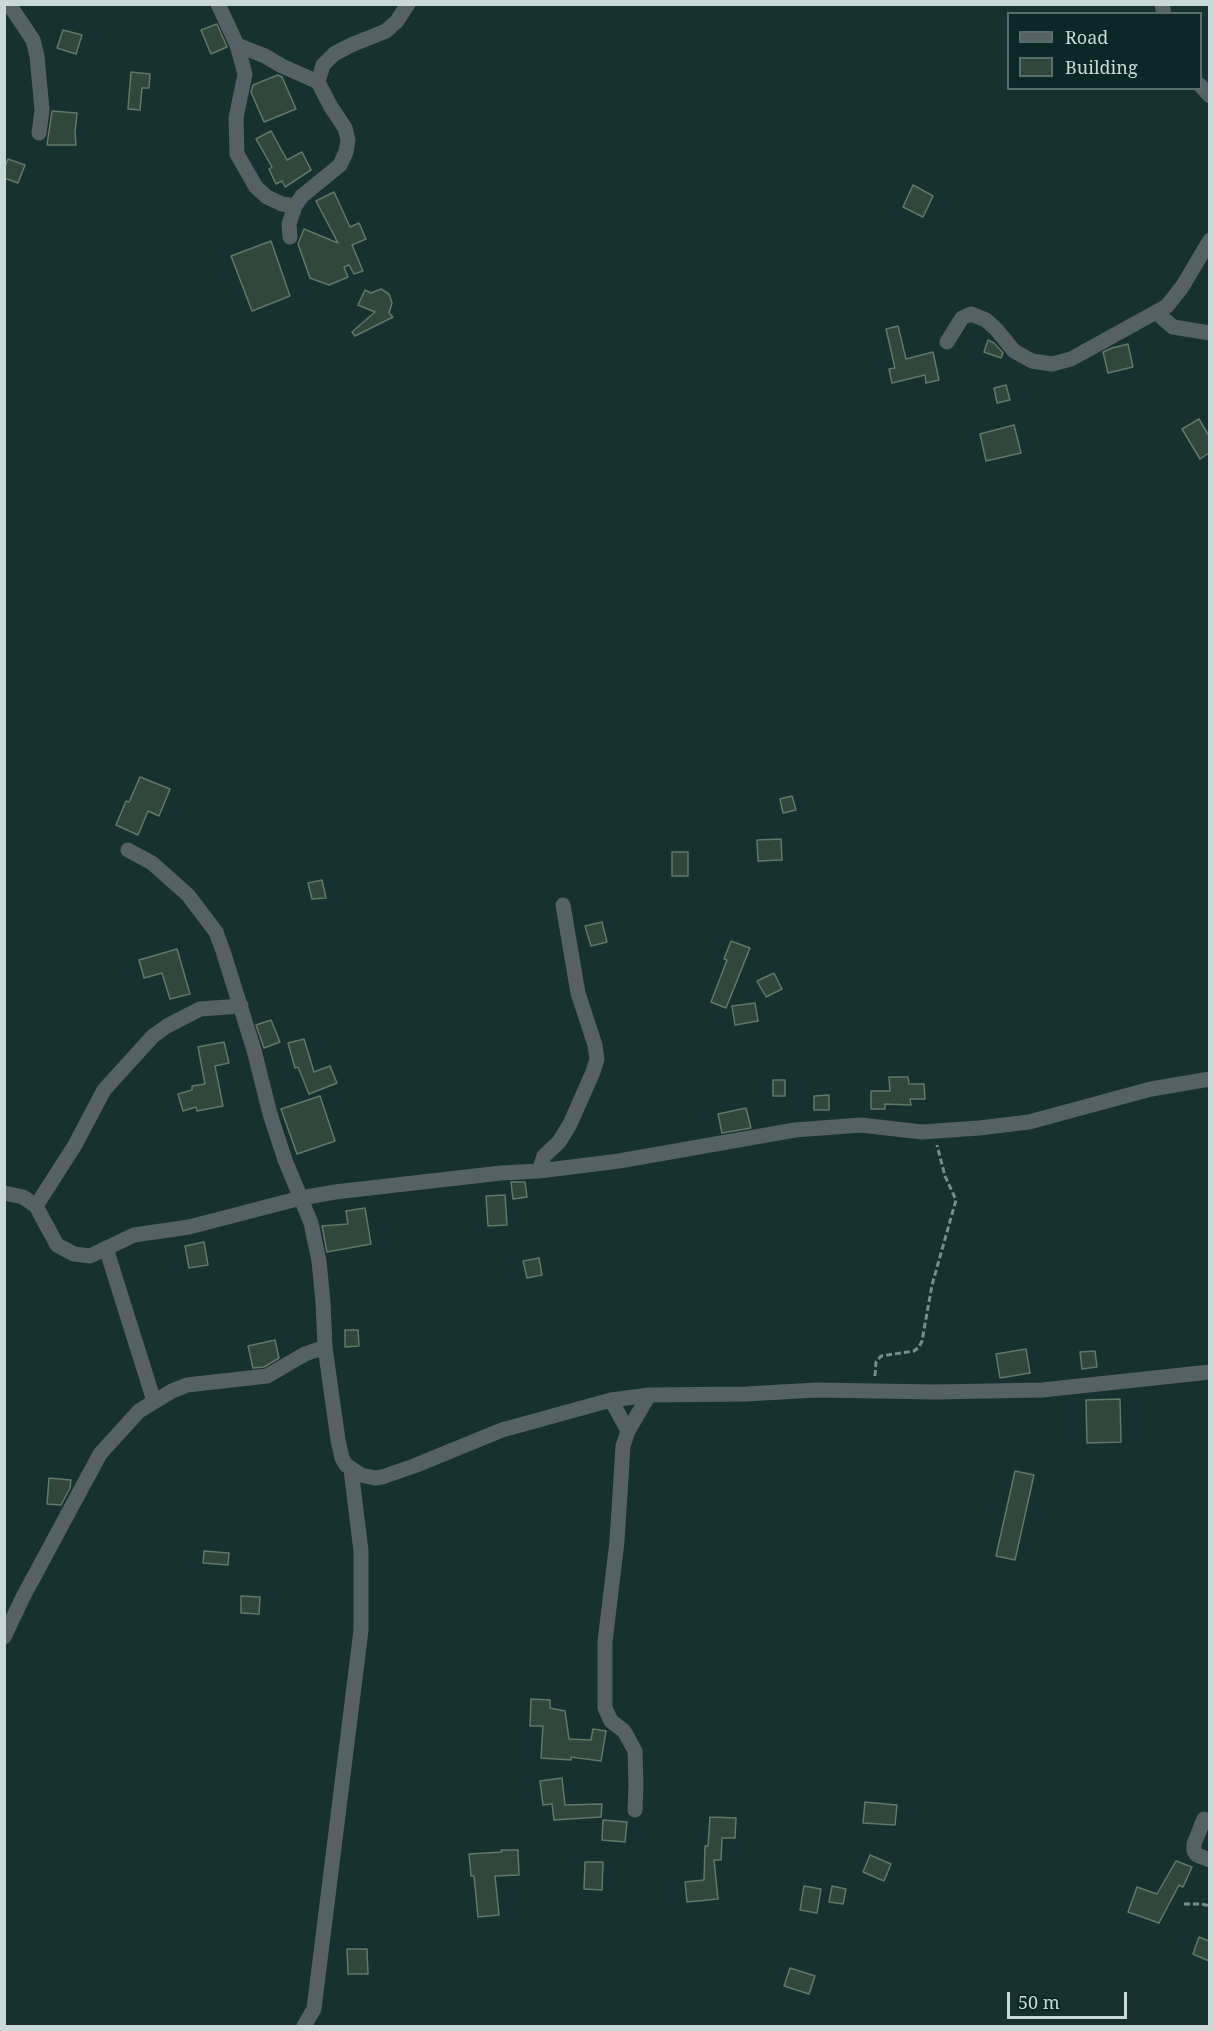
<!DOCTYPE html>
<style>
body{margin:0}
#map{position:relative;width:1214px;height:2031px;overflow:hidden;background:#163130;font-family:"Noto Serif",serif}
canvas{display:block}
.frame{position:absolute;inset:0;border:6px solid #c9d9d8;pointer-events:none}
.legend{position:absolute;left:1007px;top:12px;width:195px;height:78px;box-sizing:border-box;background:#0c2727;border:2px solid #586e6e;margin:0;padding:8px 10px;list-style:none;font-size:18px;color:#c9d9d8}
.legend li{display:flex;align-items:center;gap:12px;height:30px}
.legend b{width:30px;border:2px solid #586e6e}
.scale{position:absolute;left:1007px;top:1992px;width:120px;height:27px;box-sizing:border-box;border:3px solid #c9d9d8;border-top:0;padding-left:8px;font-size:18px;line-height:21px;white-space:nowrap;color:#c9d9d8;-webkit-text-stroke:4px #0c2727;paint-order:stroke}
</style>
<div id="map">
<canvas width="1214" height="2031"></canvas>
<div class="frame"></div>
<ul class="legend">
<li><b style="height:8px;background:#566165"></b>Road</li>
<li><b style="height:16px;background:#32473b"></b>Building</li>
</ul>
<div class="scale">50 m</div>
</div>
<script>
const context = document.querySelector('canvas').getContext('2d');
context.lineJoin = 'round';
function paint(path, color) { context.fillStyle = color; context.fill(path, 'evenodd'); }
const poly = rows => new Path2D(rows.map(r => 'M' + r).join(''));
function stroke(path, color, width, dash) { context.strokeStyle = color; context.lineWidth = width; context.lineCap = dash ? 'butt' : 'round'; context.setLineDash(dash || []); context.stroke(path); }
const building = poly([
 [217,24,227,47,211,54,201,30,217,24],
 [63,30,82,35,76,54,57,48,63,30],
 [131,72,150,74,149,88,142,88,140,110,128,109,131,72],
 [278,75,282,77,296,109,264,122,251,92,253,85,278,75],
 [52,111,77,113,75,132,76,145,47,145,52,111],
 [271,131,287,160,302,152,311,170,285,187,282,181,276,184,269,169,272,167,256,139,271,131],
 [8,159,25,165,18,183,4,178,4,169,8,159],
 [913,185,933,196,923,217,903,207,913,185],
 [334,192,350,227,359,223,366,239,352,245,363,271,354,274,349,265,344,267,348,277,329,285,310,278,298,244,304,229,338,243,316,201,334,192],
 [271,241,290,296,252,311,231,256,271,241],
 [381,289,389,294,392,303,389,313,393,317,355,336,352,332,375,312,358,305,365,290,371,293,381,289],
 [898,326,906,359,933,352,939,380,926,383,925,375,892,383,889,369,895,368,886,329,898,326],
 [988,340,994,343,1003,353,1001,358,984,352,988,340],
 [1128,344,1133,367,1108,373,1103,352,1112,348,1128,344],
 [1006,385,1010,400,997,403,994,388,1006,385],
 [1199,419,1209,436,1209,453,1200,459,1182,429,1199,419],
 [1014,425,1021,453,986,461,980,434,1014,425],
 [140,777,170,789,159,816,148,811,138,835,116,825,126,801,129,802,140,777],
 [792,796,796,810,783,813,780,799,792,796],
 [781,839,782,860,758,861,757,840,781,839],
 [672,852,688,852,688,876,672,876,672,852],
 [322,880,326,898,312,899,308,883,322,880],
 [602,922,607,942,591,946,585,926,602,922],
 [731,941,750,948,726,1008,711,1002,727,960,724,959,731,941],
 [177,949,190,994,170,999,162,973,144,978,139,960,177,949],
 [774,973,782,989,766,997,757,981,774,973],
 [755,1003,758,1021,735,1025,732,1006,755,1003],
 [271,1020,280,1042,264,1048,256,1025,271,1020],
 [304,1039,314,1072,330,1066,337,1083,309,1094,298,1067,295,1068,288,1043,304,1039],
 [224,1042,229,1063,215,1066,223,1106,197,1111,196,1107,183,1111,178,1094,192,1090,192,1086,205,1084,198,1047,224,1042],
 [889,1077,908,1077,909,1084,924,1084,925,1099,910,1099,911,1105,885,1104,885,1109,871,1109,871,1091,890,1091,889,1077],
 [773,1080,785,1080,785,1096,773,1096,773,1080],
 [829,1095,829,1110,814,1110,814,1096,829,1095],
 [320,1096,335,1141,297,1154,281,1109,320,1096],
 [746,1108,751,1128,722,1133,718,1114,746,1108],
 [511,1182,525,1182,527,1197,513,1199,511,1182],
 [505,1195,507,1225,488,1226,486,1196,505,1195],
 [365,1208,371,1244,327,1252,322,1226,348,1224,346,1211,365,1208],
 [204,1242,208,1265,189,1268,185,1246,204,1242],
 [539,1258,542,1275,527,1278,523,1261,539,1258],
 [345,1330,358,1330,359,1346,345,1347,345,1330],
 [275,1340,279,1358,264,1367,253,1368,248,1346,275,1340],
 [1026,1349,1030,1373,1000,1378,996,1354,1026,1349],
 [1095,1351,1097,1367,1082,1369,1080,1352,1095,1351],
 [1120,1399,1121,1442,1087,1443,1086,1400,1120,1399],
 [1015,1471,1034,1475,1015,1560,996,1556,1015,1471],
 [49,1478,71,1480,70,1488,61,1505,47,1504,49,1478],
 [204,1551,229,1553,228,1565,203,1563,204,1551],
 [241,1596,260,1597,259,1614,241,1613,241,1596],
 [531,1699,550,1700,550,1708,565,1711,569,1739,591,1740,593,1729,606,1731,601,1761,571,1757,571,1760,541,1758,543,1726,530,1726,531,1699],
 [562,1778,565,1805,602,1804,601,1817,554,1820,552,1804,543,1805,540,1781,562,1778],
 [865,1802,897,1805,895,1825,863,1823,865,1802],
 [710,1817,736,1818,735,1838,722,1838,721,1860,714,1860,718,1899,687,1902,685,1882,704,1880,705,1846,708,1846,710,1817],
 [603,1820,627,1822,625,1842,602,1840,603,1820],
 [501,1850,518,1850,519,1875,495,1876,499,1915,478,1917,474,1876,471,1876,469,1854,502,1852,501,1850],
 [870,1855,891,1864,884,1881,863,1872,870,1855],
 [1176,1861,1192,1867,1183,1887,1179,1885,1159,1923,1128,1912,1137,1887,1157,1894,1176,1861],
 [585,1862,603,1862,602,1890,584,1889,585,1862],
 [804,1886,821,1889,817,1913,800,1910,804,1886],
 [832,1886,846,1889,843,1904,829,1902,832,1886],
 [1199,1937,1209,1941,1209,1961,1193,1954,1199,1937],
 [347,1949,367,1949,368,1974,348,1974,347,1949],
 [790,1968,815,1976,809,1994,784,1986,790,1968]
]);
paint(building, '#32473b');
stroke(building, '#617769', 1.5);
stroke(poly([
 [875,1376,876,1362,881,1356,914,1351,919,1347,922,1341,932,1285,956,1200,945,1176,937,1145],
 [1184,1904,1202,1904,1210,1906]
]), '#778c8b', 3, [6, 3]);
stroke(poly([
 [9,4,33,40,37,56,42,110,39,133],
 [218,4,237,45,265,56,282,66,318,82],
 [1162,4,1164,14],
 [237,45,245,74,236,118,237,154,256,187,267,197,282,204,295,206],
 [1200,85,1210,96],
 [290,237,289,224,295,206,302,196,340,165,346,152,348,140,345,128,331,107,318,82,323,65,334,54,351,45,386,31,397,21,408,4],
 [1157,313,1173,327,1210,333],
 [947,342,962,318,971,314,986,320,996,329,1014,351,1032,361,1052,364,1071,359,1167,306,1182,287,1210,240],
 [128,850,152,863,188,895,216,932,223,951,254,1050,270,1114,285,1160,311,1223,319,1261,323,1302,325,1347,338,1440,342,1458,346,1465,361,1475,375,1478,382,1477,414,1466,502,1430,611,1400,649,1395,746,1394,816,1390,935,1392,1042,1390,1210,1372],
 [539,1171,544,1156,559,1142,570,1124,593,1072,597,1059,595,1045,578,993,563,905],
 [4,1193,23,1197,36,1206,57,1245,74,1254,90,1256,134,1235,189,1227,301,1198,335,1192,501,1173,539,1171,619,1161,795,1130,861,1125,922,1132,979,1128,1029,1122,1151,1089,1210,1079],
 [36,1206,75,1145,104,1090,153,1036,167,1026,200,1009,241,1006],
 [106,1248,154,1401],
 [611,1400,628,1431],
 [4,1637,23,1597,100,1454,139,1411,172,1391,187,1385,267,1376,305,1354,325,1347],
 [635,1810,636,1785,635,1751,624,1731,611,1721,605,1708,605,1642,617,1541,623,1446,628,1431,649,1395],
 [1204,1819,1194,1844,1194,1851,1197,1855,1210,1860],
 [304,2026,314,2009,361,1630,361,1551,351,1469]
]), '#566165', 15);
</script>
